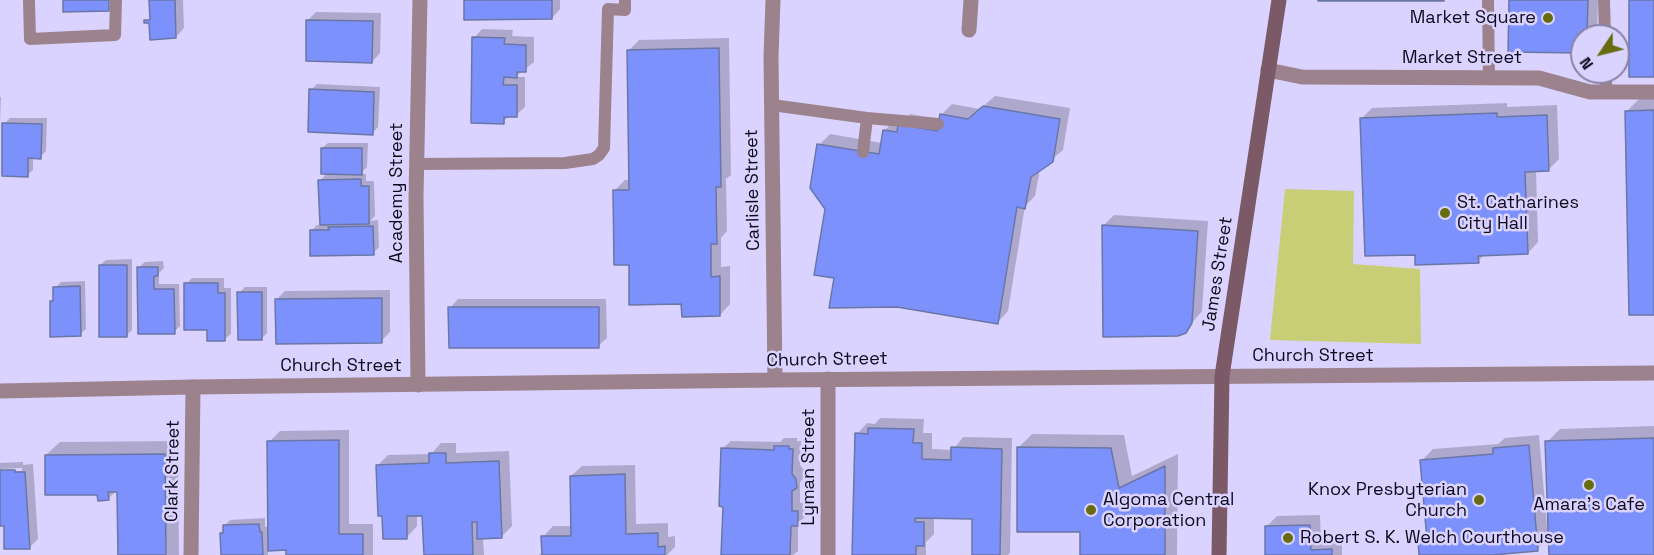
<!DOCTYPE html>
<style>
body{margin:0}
#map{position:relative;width:1654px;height:555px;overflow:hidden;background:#dad3ff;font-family:"Space Grotesk",sans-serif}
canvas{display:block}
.north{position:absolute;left:1570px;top:24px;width:60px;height:60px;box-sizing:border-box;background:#dad3ff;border:2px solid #8883a4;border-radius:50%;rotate:235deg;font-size:16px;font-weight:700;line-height:24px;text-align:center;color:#0e0a1c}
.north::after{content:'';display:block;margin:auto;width:21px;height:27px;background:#676c0e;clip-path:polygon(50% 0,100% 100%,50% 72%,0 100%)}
</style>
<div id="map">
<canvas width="1654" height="555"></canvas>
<div class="north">N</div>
</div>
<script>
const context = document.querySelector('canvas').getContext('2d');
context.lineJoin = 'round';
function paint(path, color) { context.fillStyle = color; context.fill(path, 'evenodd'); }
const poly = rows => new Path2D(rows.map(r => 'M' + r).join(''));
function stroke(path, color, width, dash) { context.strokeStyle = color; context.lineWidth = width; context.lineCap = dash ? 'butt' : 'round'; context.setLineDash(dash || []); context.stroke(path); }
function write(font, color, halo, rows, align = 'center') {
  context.font = font + ' "Space Grotesk",sans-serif'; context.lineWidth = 5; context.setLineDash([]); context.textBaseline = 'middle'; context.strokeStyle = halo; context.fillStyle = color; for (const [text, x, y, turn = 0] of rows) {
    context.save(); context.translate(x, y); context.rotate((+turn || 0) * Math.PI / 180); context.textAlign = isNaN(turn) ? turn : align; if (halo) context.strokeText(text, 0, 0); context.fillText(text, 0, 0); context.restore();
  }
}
paint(poly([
 [1285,189,1354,191,1353,264,1420,269,1421,344,1270,340]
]), '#c7ce75');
paint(poly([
 [150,0,183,0,184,28,176,37],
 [466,0,560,0,560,9,552,18],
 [1510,0,1598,0,1597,36,1582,36,1582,51],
 [316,12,381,13,380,53,372,62,308,20],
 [482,29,513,30,512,36,534,37,534,62,515,77,525,77,525,107,516,115,510,115,503,122,474,38],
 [729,38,731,175,726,179,727,231,721,238,721,267,730,266,730,304,720,315,683,303,630,264,614,191,625,180,631,180,629,50,639,40],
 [317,84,380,87,378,127,372,133,311,90],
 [995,96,1070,108,1063,150,1040,169,1035,196,1025,206,1008,311,998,322,836,277,819,145,830,134,882,143,884,131,895,120,903,121,910,114,941,119,941,115,952,104,980,109],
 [0,97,1,97,0,122],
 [1640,98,1654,98,1654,314,1627,111],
 [1507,103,1507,107,1557,105,1559,159,1549,169,1536,170,1538,242,1528,253,1485,254,1478,261,1416,253,1361,119,1372,108],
 [10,118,47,118,46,151,40,157,33,157,33,170,27,175,4,124],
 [328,143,368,143,367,167,360,174,366,174,366,181,374,181,375,216,370,221,378,220,379,247,373,253,311,231,317,225,321,225,320,181,328,172,322,148],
 [1114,215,1208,221,1202,311,1185,331,1104,225],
 [132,259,132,330,126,336,100,265,106,260],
 [163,261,164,268,159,273,159,284,179,284,180,326,174,332,139,267,145,262],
 [192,278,224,278,224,288,231,288,231,334,225,339,208,328,186,284],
 [85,281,86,329,80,334,51,301,55,298,55,288,61,282],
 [245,287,267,287,267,333,261,339,239,293],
 [390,290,390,332,381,341,276,300,285,291],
 [458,299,606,299,607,338,598,346,450,308],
 [880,418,924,419,923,433,932,433,932,449,953,450,963,437,1012,438,1010,553,1008,555,973,555,974,517,934,517,934,534,926,542,926,555,854,555,857,434,867,423,875,424],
 [1654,426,1654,555,1550,555,1550,537,1537,549,1506,552,1506,555,1421,555,1420,541,1428,533,1422,460,1433,449,1498,444,1505,438,1539,435,1547,527,1549,527,1547,442,1560,429],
 [349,430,349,524,373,524,373,555,288,555,288,549,268,549,268,555,222,555,221,534,225,531,225,525,230,520,265,518,265,527,270,526,269,442,280,431],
 [1032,434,1124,435,1132,476,1178,454,1177,555,1081,555,1081,531,1019,447],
 [784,438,797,438,797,441,801,441,800,465,804,470,804,478,800,482,800,503,806,503,806,516,798,523,798,551,793,555,723,555,724,505,722,449,731,441,780,442],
 [178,441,179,555,119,555,119,488,108,499,46,455,60,442],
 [441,443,456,443,456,453,509,451,512,526,501,537,483,537,484,555,425,555,424,514,417,514,417,526,407,537,378,465,388,455,431,454],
 [23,462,23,465,33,464,38,539,30,547,5,525,0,525,0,472,22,471,22,468,0,469,0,463],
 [635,465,636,524,668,523,668,537,675,536,675,547,667,555,539,555,543,551,543,537,553,526,572,526,571,476,582,466],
 [1320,515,1321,540,1342,539,1342,555,1267,555,1266,527,1277,516]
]), '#0003');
const building = poly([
 [63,0,109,0,109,11,63,12,63,0],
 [149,0,175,0,176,38,150,40,149,23,144,23,144,20,150,20,149,0],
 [464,0,552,0,552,19,464,20,464,0],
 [1318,0,1444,0,1444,1,1318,1,1318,0],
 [1509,0,1588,0,1587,36,1582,36,1582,53,1508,52,1509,0],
 [1629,0,1654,0,1654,77,1629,77,1629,0],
 [306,20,373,21,372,63,306,61,306,20],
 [472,37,505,38,504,44,526,45,526,72,517,72,517,78,504,77,503,85,517,85,517,117,504,117,504,124,471,123,472,37],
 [719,48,721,187,716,187,717,244,711,244,711,277,720,276,720,316,682,317,681,304,629,305,629,265,614,265,613,190,629,190,627,50,719,48],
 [309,89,374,92,373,135,308,132,309,89],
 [983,106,1060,119,1053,162,1031,177,1025,209,1017,207,998,324,897,307,829,308,834,278,814,275,825,209,810,188,817,144,879,154,883,130,897,132,898,124,937,131,940,114,968,119,983,106],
 [1654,110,1654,315,1629,315,1625,111,1654,110],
 [1497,113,1497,117,1547,115,1549,171,1525,172,1528,254,1478,256,1479,263,1415,265,1415,255,1365,256,1360,118,1497,113],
 [2,123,42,124,41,159,28,158,28,177,2,176,2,123],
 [321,148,362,148,362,175,321,174,321,148],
 [361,179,361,186,369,186,369,224,320,225,318,180,361,179],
 [1102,225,1198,231,1192,323,1186,333,1178,336,1103,337,1102,225],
 [373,226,374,255,310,256,310,230,329,230,328,227,373,226],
 [99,265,127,265,127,337,99,337,99,265],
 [137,267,158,267,158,276,154,276,154,289,174,289,175,334,138,334,137,267],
 [184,283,218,283,218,293,225,293,225,341,207,341,207,330,184,330,184,283],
 [80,286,81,336,50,337,50,301,53,301,53,287,80,286],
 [237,292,262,292,262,340,238,340,237,292],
 [382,298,382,343,276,344,275,299,382,298],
 [448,307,599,307,599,348,449,348,448,307],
 [868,428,914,429,913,443,922,443,922,459,951,460,951,447,1002,449,1000,555,972,555,972,519,915,518,915,522,924,522,924,546,916,546,916,555,852,555,855,433,868,434,868,428],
 [1654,438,1654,555,1549,555,1545,441,1654,438],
 [339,440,339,534,363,534,363,555,286,555,286,550,268,551,267,441,339,440],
 [1529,445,1538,551,1492,555,1419,555,1418,540,1427,540,1420,460,1493,454,1493,448,1529,445],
 [774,446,789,446,789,449,793,449,792,474,796,479,797,488,792,491,792,511,798,511,798,526,791,526,790,555,721,555,723,507,719,506,721,448,774,450,774,446],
 [1017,447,1111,448,1119,488,1165,466,1165,555,1080,555,1080,532,1017,532,1017,447],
 [429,453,446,453,446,463,499,461,502,538,477,539,477,522,472,522,473,555,424,555,422,516,407,516,407,539,383,539,382,516,378,516,376,465,429,463,429,453],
 [165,454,166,555,118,555,117,492,108,492,109,500,98,501,97,495,45,495,45,455,165,454],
 [0,470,15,470,15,472,25,472,30,549,4,549,4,526,0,526,0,470],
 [625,474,626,534,658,533,658,547,665,546,665,555,542,555,541,536,571,536,570,476,625,474],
 [259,524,260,532,262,532,263,555,221,555,220,533,223,533,223,525,259,524],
 [1310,525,1311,550,1332,549,1332,555,1265,555,1265,526,1310,525]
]);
paint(building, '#7c91fb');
stroke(building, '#6a76a6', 1.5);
stroke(poly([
 [29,0,30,39,115,35,116,0],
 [1488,0,1489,78],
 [1604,0,1605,36],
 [1606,72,1606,92],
 [772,105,867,118,863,152],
 [867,118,938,124],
 [416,164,565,163,593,159,599,155,604,148,608,9,625,10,625,0]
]), '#9c828c', 12);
stroke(poly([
 [969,30,971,0],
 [1268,70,1302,77,1539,78,1590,92,1654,92],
 [828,379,828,555],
 [418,385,416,197,420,0],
 [191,555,193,387]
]), '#9c828c', 15);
stroke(poly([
 [773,0,771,57,775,380],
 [0,391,193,387,775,380,1654,373]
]), '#9c828c', 15);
stroke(poly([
 [1219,555,1222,376,1279,0]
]), '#7c5967', 15);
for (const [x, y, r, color] of [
 [1548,18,6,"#676c0e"],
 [1445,213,6,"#676c0e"],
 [1589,485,6,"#676c0e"],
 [1479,500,6,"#676c0e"],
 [1091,510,6,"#676c0e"],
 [1288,538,6,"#676c0e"]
]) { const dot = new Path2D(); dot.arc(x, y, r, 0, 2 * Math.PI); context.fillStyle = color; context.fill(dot); stroke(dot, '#dad3ff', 2); }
write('18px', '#0e0a1c', '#dad3ff', [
 ["Market Square",1536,18,"right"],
 ["St. Catharines",1457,203],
 ["City Hall",1457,224],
 ["Knox Presbyterian",1467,490,"right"],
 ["Church",1467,511,"right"],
 ["Algoma Central",1103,500],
 ["Corporation",1103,521],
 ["Amara's Cafe",1589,505,"center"],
 ["Robert S. K. Welch Courthouse",1300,538]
], 'left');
write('18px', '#0e0a1c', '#dad3ff', [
 ["Market Street",1462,58],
 ["Carlisle Street",753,190,-91],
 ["Academy Street",397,193,-90],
 ["James Street",1218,274,-81],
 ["Church Street",1313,356],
 ["Church Street",827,360,-1],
 ["Church Street",341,366],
 ["Lyman Street",809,467,-90],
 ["Clark Street",173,471,-89]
]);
</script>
